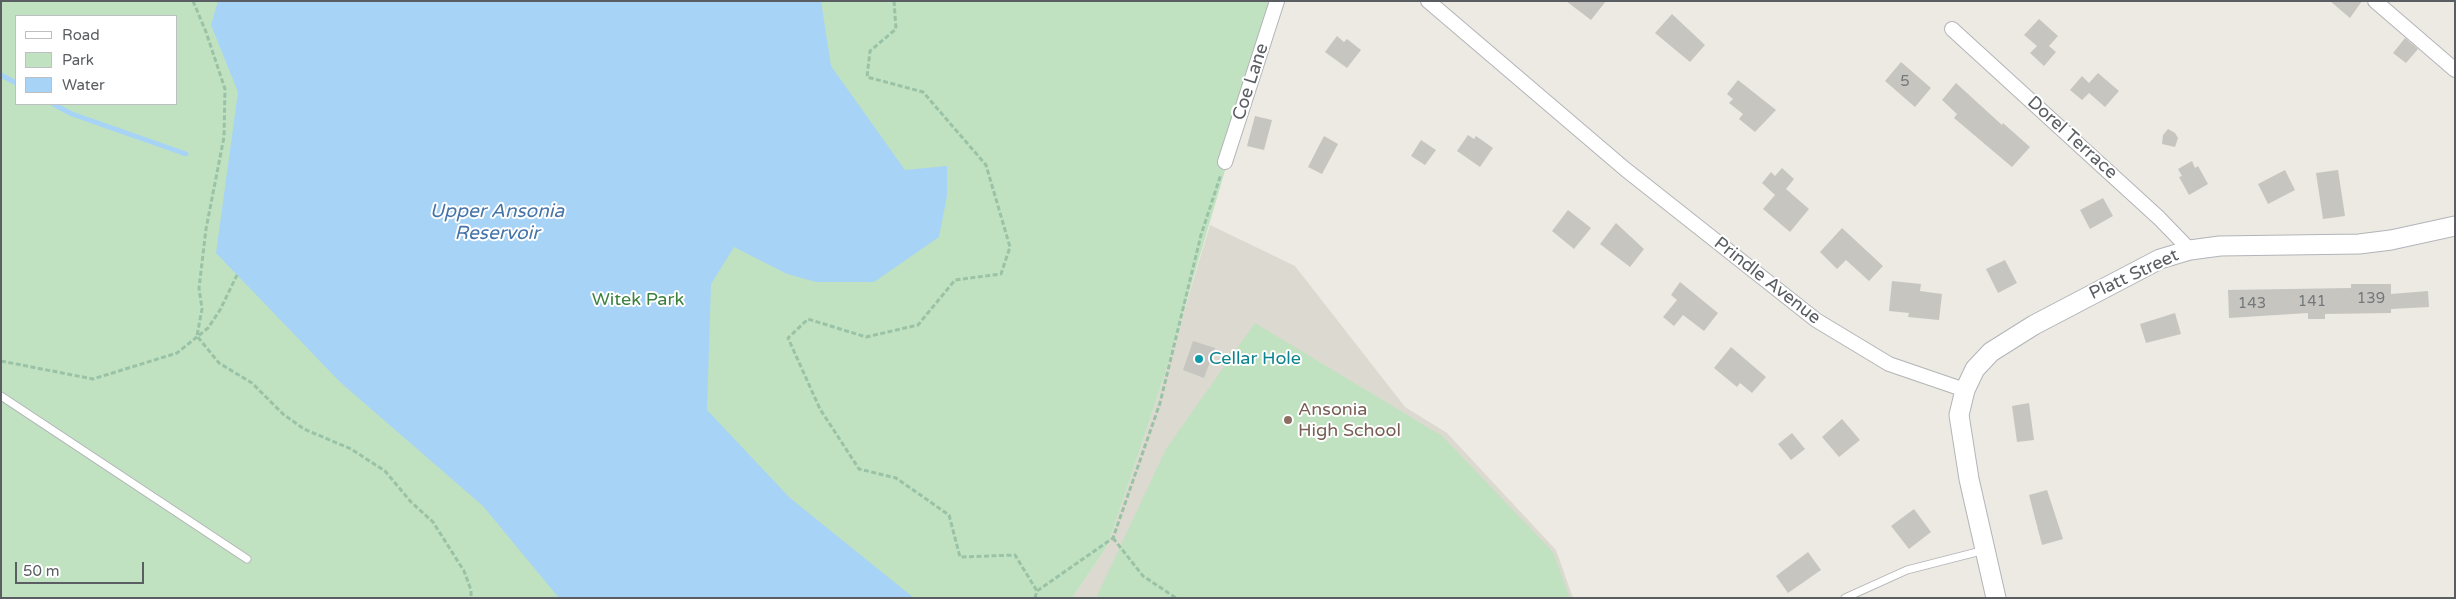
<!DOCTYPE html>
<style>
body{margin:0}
#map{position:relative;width:2456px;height:599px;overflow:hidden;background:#eceae2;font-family:"Varela Round",sans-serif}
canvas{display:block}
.frame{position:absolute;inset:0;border:2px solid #5a5e62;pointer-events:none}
.legend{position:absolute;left:15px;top:15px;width:162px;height:90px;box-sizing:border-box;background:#fff;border:1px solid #bdbfc0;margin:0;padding:6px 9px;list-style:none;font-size:15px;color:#5a5e62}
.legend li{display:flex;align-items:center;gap:10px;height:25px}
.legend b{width:25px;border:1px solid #bdbfc0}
.scale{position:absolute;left:15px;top:562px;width:129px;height:22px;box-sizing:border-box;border:2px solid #5a5e62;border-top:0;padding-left:6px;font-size:15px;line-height:18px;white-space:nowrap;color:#5a5e62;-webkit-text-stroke:4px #fff;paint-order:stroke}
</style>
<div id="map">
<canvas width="2456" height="599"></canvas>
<div class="frame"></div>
<ul class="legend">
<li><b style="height:6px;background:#fff"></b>Road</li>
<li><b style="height:14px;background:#c0e2c1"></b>Park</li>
<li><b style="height:14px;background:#a7d3f7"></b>Water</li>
</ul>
<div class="scale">50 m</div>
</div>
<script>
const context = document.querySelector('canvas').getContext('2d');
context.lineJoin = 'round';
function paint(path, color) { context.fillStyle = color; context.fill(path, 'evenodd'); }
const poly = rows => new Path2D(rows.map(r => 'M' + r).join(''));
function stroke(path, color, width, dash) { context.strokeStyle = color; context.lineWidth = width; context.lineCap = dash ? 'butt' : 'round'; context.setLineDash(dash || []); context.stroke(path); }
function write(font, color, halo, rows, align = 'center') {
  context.font = font + ' "Varela Round",sans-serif'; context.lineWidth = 4; context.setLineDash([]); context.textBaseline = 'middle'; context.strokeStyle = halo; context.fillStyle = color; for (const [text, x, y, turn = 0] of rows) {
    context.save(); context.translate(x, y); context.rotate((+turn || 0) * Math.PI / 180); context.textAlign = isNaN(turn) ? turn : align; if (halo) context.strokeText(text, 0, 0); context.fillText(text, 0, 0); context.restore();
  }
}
paint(poly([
 [1210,225,1295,266,1405,407,1447,433,1556,550,1573,598,1072,598,1108,545,1165,374]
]), '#dcd9d0');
paint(poly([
 [1,1,1275,1,1165,374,1108,545,1072,598,1,598],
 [16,16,176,16,176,104,16,104],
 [1255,323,1442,436,1553,552,1570,598,1096,598,1166,449]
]), '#c0e2c1');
paint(poly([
 [218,1,821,1,831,66,905,170,947,166,947,196,939,237,874,282,816,282,787,274,734,247,711,284,707,410,790,498,914,598,559,598,483,506,340,382,216,253,238,92,211,25]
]), '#a7d3f7');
stroke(poly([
 [1,75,16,83],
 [53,104,72,114,186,154]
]), '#a7d3f7', 5);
paint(poly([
 [1566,1,1606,1,1591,20],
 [2330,1,2362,1,2350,18],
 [1672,14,1705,45,1690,62,1655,33],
 [2039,19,2058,36,2049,46,2056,52,2044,66,2030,53,2037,46,2024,35],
 [1337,36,1344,42,1347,39,1361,50,1347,68,1325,52],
 [2405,38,2418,49,2406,63,2393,53],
 [1901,62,1931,88,1915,107,1885,81],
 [2098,73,2119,91,2105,107,2089,93,2082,100,2070,90,2082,76,2089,83],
 [1738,80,1776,110,1755,132,1739,119,1743,114,1729,103,1733,99,1727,94],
 [1956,83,2002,125,2003,123,2030,147,2012,167,1954,118,1957,114,1942,100],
 [1255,116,1272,120,1264,150,1247,146],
 [2168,129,2175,133,2178,138,2175,147,2162,144,2163,135],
 [1468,135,1474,139,1476,136,1493,148,1480,167,1457,151],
 [1324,136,1338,144,1322,174,1308,167],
 [1421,140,1436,150,1425,165,1411,156],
 [2192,161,2195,168,2198,166,2208,184,2189,195,2179,177,2182,176,2178,169],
 [1782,168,1794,179,1786,189,1809,209,1790,232,1763,209,1775,195,1762,183,1771,172,1775,176],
 [2285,170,2295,190,2268,204,2258,184],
 [2338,170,2345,216,2323,219,2316,173],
 [2103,198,2113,216,2090,229,2080,210],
 [1568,210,1591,228,1574,249,1552,231],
 [1616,223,1644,249,1630,267,1600,244],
 [1842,228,1883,266,1869,281,1846,260,1837,269,1820,252],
 [2005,260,2017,283,1998,293,1986,269],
 [1892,281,1921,284,1920,291,1942,294,1939,320,1908,317,1909,313,1889,311],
 [1680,282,1718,313,1704,331,1683,315,1674,326,1663,317,1677,300,1671,295],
 [2351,284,2391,284,2391,294,2428,291,2429,307,2391,309,2391,313,2325,314,2325,319,2308,319,2308,313,2229,318,2228,290,2351,288],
 [2175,313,2181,334,2146,343,2140,324],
 [1193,341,1215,348,1204,378,1183,370],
 [1731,347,1766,377,1752,393,1740,383,1737,387,1714,368],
 [2029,403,2034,440,2017,442,2012,406],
 [1842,419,1860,440,1839,457,1822,437],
 [1792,433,1805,449,1791,460,1778,444],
 [2047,490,2063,539,2042,545,2029,495],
 [1914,509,1931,532,1909,549,1891,526],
 [1808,552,1821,570,1788,593,1776,576]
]), '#c7c5c0');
const lane = poly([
 [1,396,247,559],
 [1845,598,1907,570,1985,550]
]);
const street = poly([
 [1428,1,1625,169,1816,320,1889,364,1965,390],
 [2375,1,2455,70],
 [1952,29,2159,218,2190,250],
 [1225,162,1277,1]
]);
const secondary = poly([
 [1996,598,1969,479,1959,415,1965,390,1975,369,1991,352,2034,325,2160,259,2190,250,2220,246,2359,244,2391,240,2455,226]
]);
stroke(lane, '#b3b4b8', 9);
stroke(street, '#b3b4b8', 16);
stroke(secondary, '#b1b4b9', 21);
stroke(poly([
 [193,1,206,32,225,89,224,137,206,229,199,288,202,309,197,336,219,363,252,383,283,414,304,429,351,449,385,471,411,502,433,522,464,571,471,590,471,598],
 [894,1,896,29,870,51,867,77,923,92,986,165,1010,247,1001,274,955,280,918,325,866,337,808,319,788,338,820,409,859,469,896,478,949,515,960,557,1015,555,1037,591],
 [1,361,93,379,177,353,208,328,220,310,237,275],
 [1113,538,1143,576,1176,598],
 [1035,598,1037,591,1113,538,1160,403,1201,235,1221,174]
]), '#9ac2a6', 3, [5, 2.5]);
stroke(lane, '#fff', 7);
stroke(street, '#fff', 14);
stroke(secondary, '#fff', 19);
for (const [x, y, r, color] of [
 [1199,359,5,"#0f9aa8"],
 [1288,420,5,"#8d6e63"]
]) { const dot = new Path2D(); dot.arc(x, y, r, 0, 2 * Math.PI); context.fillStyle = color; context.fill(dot); stroke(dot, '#fff', 2); }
write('15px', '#75787a', null, [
 ["5",1905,82],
 ["139",2371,299],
 ["141",2312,302],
 ["143",2252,304]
]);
write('18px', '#5a5e62', '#fff', [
 ["Coe Lane",1251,82,-72],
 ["Dorel Terrace",2072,138,42],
 ["Platt Street",2134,275,-25],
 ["Prindle Avenue",1767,281,38]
]);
write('18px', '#3b803f', '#fff', [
 ["Witek Park",638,300]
]);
write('18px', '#0d838f', '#fff', [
 ["Cellar Hole",1209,359]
], 'left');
write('18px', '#785e54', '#fff', [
 ["Ansonia",1298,410],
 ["High School",1298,431]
], 'left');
write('italic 19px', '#4674a7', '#fff', [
 ["Upper Ansonia",497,212],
 ["Reservoir",497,234]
]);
</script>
